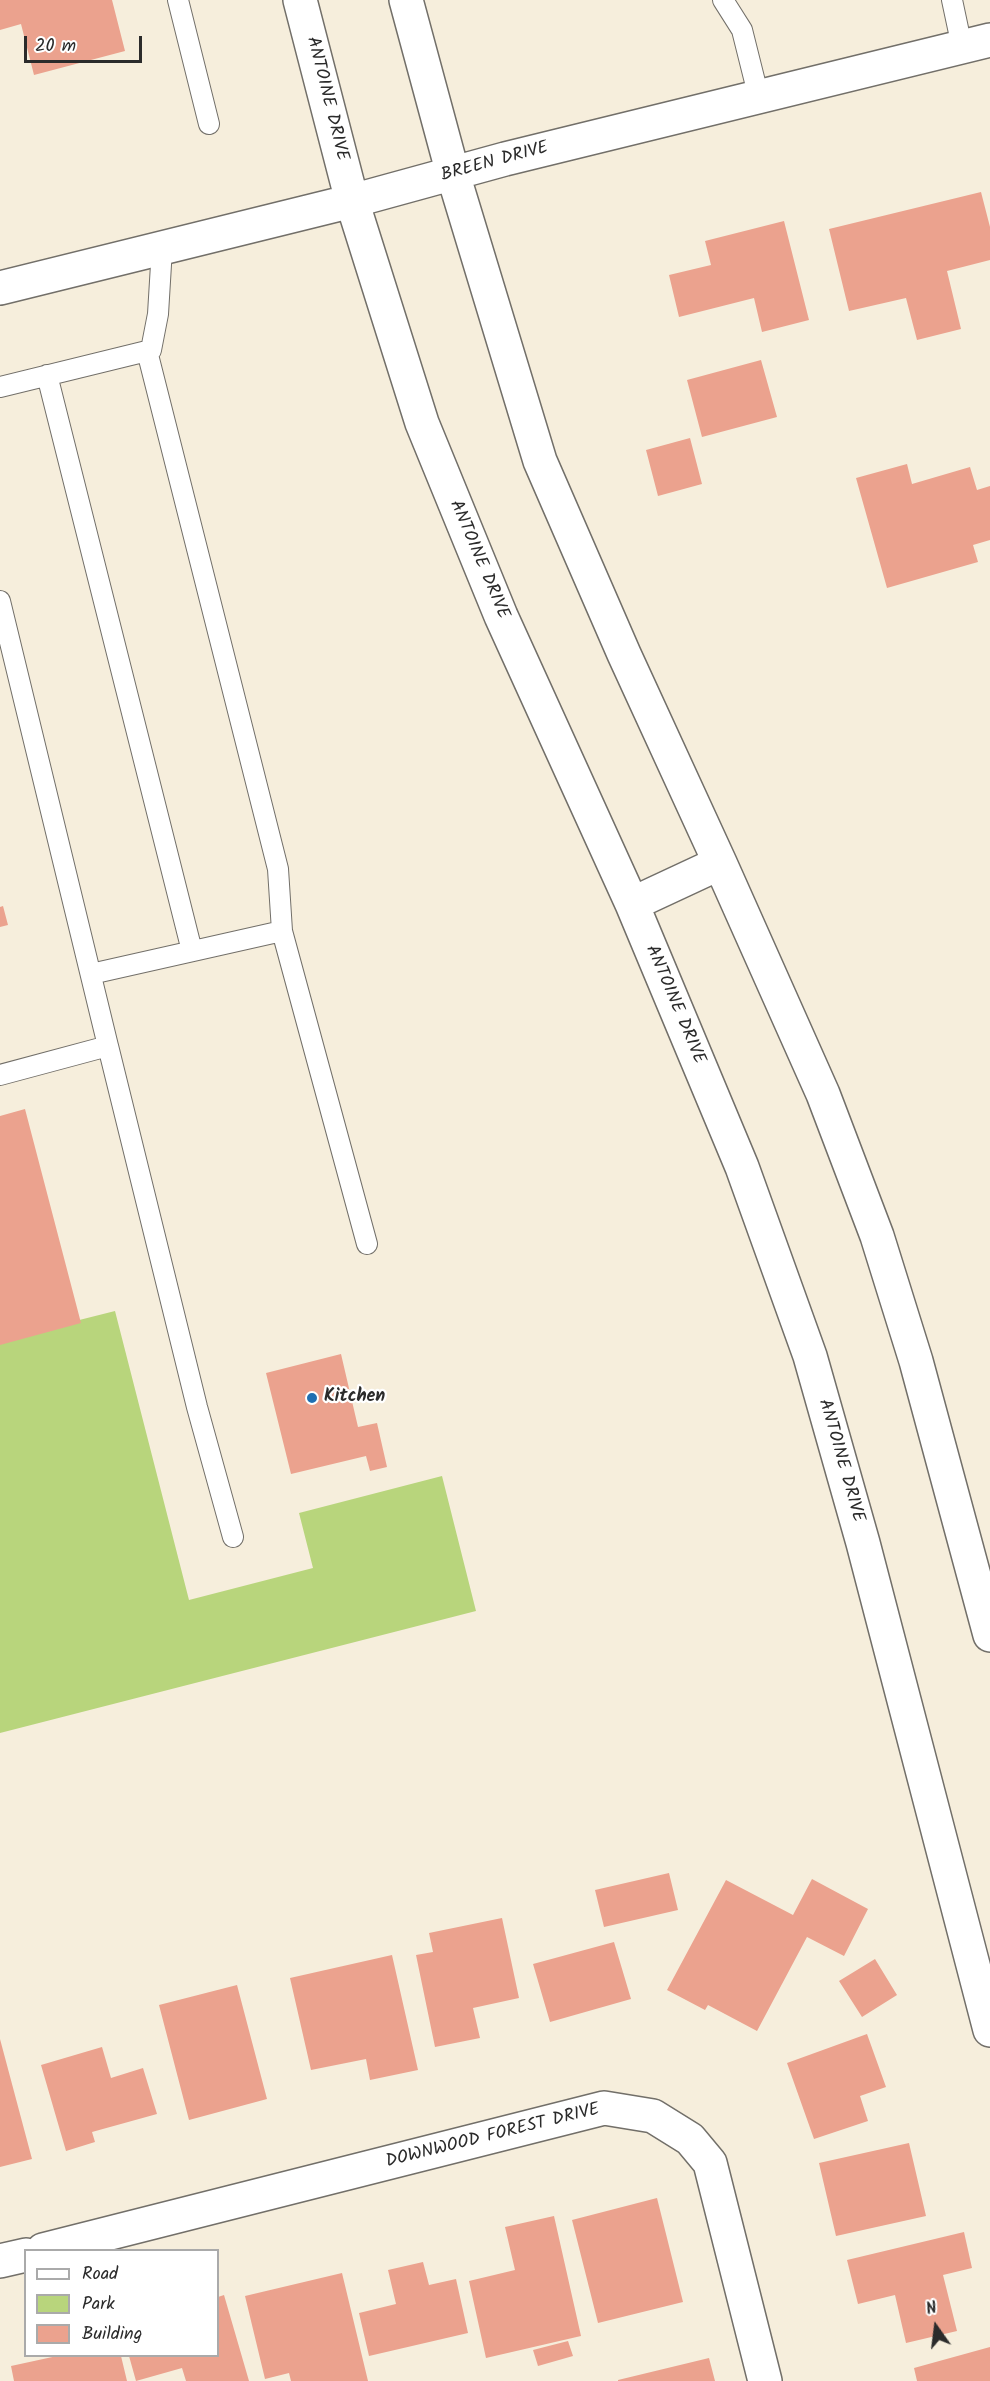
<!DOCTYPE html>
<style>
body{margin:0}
#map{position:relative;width:990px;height:2381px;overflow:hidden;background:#f6eedc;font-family:Kalam,sans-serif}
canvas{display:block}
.legend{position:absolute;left:24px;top:2249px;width:195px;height:108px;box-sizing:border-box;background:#fff;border:2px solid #aaa;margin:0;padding:8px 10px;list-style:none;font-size:18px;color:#2b2b2b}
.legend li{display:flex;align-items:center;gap:12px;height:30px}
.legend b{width:30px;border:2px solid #aaa}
.north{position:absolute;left:906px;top:2297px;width:60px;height:60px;-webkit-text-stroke:4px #fff;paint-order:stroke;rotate:346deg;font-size:16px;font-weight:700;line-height:24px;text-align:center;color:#2b2b2b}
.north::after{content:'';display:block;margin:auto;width:21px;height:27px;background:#2b2b2b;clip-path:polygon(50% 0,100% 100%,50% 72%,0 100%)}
.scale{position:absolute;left:24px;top:36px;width:118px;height:27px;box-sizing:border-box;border:3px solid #2b2b2b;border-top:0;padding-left:8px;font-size:18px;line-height:21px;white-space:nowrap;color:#2b2b2b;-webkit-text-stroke:4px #fff;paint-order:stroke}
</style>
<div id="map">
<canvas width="990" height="2381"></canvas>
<ul class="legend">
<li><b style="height:8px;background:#fff"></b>Road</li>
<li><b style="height:16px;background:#b8d57c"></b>Park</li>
<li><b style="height:16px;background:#eba28e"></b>Building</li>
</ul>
<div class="north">N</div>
<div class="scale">20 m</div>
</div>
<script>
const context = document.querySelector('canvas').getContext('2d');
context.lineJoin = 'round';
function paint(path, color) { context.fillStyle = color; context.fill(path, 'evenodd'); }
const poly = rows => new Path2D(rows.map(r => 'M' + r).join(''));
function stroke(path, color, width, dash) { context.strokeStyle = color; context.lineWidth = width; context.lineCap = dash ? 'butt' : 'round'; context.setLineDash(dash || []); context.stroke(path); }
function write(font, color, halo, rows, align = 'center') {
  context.font = font + ' Kalam,sans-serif'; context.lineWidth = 4.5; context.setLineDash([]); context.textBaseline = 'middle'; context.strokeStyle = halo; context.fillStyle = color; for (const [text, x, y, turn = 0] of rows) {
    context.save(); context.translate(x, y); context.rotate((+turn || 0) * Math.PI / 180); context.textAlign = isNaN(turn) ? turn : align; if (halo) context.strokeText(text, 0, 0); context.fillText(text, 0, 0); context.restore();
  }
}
paint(poly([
 [115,1311,189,1600,313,1568,299,1513,442,1476,476,1611,0,1733,0,1340]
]), '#b8d57c');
paint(poly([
 [0,0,112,0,125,51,34,75,21,24,0,30],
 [981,192,990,227,990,260,947,271,961,329,917,340,906,298,849,311,829,229],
 [784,221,809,320,762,332,754,298,679,317,669,275,711,265,705,241],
 [761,360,777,417,702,437,687,380],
 [690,438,702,484,658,496,646,450],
 [907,464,912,484,970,467,977,490,990,486,990,540,973,545,978,562,887,588,856,478],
 [3,906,8,925,0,927,0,907],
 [25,1109,81,1323,0,1345,0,1116],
 [341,1354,358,1427,377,1423,387,1467,370,1471,366,1456,291,1474,266,1373],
 [669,1873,678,1910,604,1927,595,1890],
 [812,1879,868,1909,844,1956,807,1937,757,2031,708,2005,705,2010,667,1990,726,1880,793,1915],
 [502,1918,519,1998,473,2008,480,2038,435,2047,416,1955,433,1952,429,1933],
 [614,1942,631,1999,550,2022,533,1964],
 [392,1955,418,2070,370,2080,366,2059,311,2070,290,1978],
 [875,1959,897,1995,862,2017,839,1981],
 [237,1985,267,2099,189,2120,159,2005],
 [867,2034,886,2087,860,2096,868,2121,814,2139,787,2063],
 [0,2039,32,2159,0,2167],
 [102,2047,111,2078,143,2068,157,2114,92,2132,95,2142,66,2151,41,2065],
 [909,2143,926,2216,836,2236,819,2163],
 [657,2198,683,2302,598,2323,572,2220],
 [554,2216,581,2336,486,2358,469,2281,515,2270,505,2227],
 [964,2232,972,2268,943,2275,957,2331,906,2343,895,2295,858,2304,847,2260],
 [423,2262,429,2285,456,2279,468,2333,369,2356,359,2313,396,2304,388,2270],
 [342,2273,368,2381,291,2381,289,2373,265,2379,245,2296],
 [224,2295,249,2381,186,2381,182,2368,136,2381,129,2356,218,2356,218,2297],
 [568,2341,573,2356,538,2366,533,2350],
 [990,2347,990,2381,917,2381,914,2368],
 [57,2356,121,2356,127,2381,14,2381,11,2366],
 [709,2358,715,2381,618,2381,618,2380]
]), '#eba28e');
const lane = poly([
 [178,0,209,124],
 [723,0,742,30,759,98],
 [952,0,962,47],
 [147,351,278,869,282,931,367,1244],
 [47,375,192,951],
 [0,387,151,350,158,314,162,248],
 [0,601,108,1046],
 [91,974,282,931],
 [0,1075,108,1046,197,1407,233,1537]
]);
const street = poly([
 [43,2250,604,2108,653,2116,690,2139,710,2163,765,2381],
 [0,2261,26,2255]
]);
const secondary = poly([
 [300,0,352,201,422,423,501,616,632,904,742,1167,810,1356,863,1543,990,2030],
 [406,0,453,174,540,461,624,654,720,863,823,1094,877,1236,916,1361,990,1635],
 [0,288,352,201,505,159,990,40],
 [632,904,720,863]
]);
stroke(lane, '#726f69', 22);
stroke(street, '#726f69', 36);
stroke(secondary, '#726f69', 36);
stroke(lane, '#fff', 20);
stroke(street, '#fff', 33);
stroke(secondary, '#fff', 33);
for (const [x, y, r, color] of [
 [312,1398,6,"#1f6fb2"]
]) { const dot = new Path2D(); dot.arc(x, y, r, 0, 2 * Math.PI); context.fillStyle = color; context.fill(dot); stroke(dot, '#fff', 2); }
write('18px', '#2b2b2b', '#fff', [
 ["ANTOINE DRIVE",326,99,76],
 ["BREEN DRIVE",495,163,-15],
 ["ANTOINE DRIVE",478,560,67],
 ["ANTOINE DRIVE",674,1005,67],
 ["ANTOINE DRIVE",840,1461,74],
 ["DOWNWOOD FOREST DRIVE",493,2137,-14]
]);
write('bold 18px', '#2b2b2b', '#fff', [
 ["Kitchen",324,1398]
], 'left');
</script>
